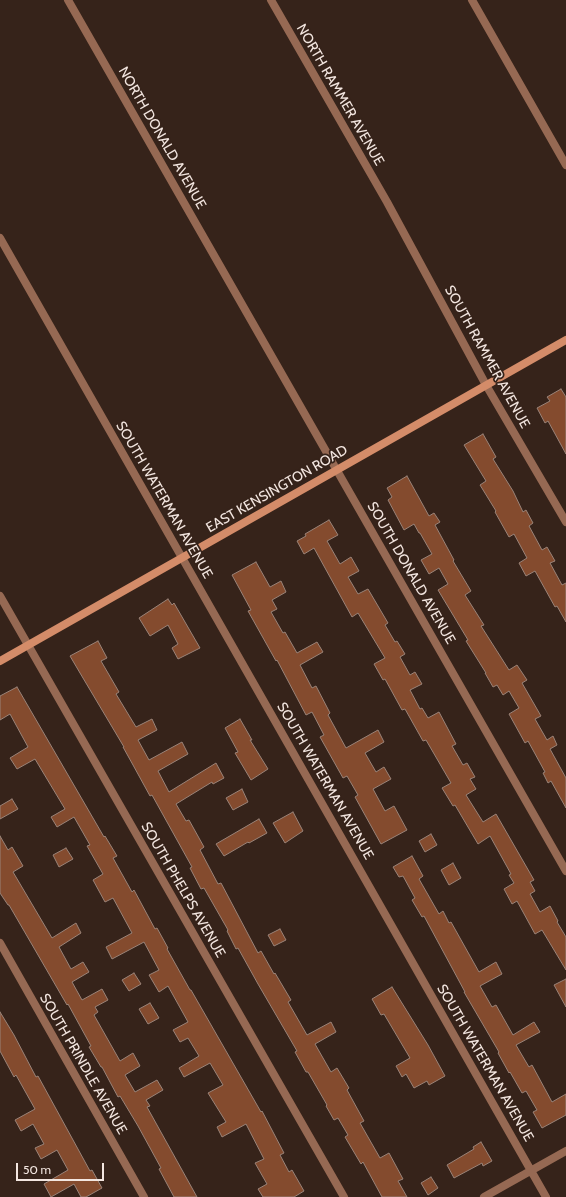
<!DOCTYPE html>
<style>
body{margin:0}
#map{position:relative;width:566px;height:1197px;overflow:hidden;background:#36231a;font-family:Cabin,sans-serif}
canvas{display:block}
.scale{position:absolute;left:16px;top:1163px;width:88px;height:18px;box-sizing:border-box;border:2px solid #f3e6e0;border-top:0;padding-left:5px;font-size:12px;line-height:14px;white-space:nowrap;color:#f3e6e0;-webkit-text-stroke:3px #36231a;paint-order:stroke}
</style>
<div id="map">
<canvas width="566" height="1197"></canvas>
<div class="scale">50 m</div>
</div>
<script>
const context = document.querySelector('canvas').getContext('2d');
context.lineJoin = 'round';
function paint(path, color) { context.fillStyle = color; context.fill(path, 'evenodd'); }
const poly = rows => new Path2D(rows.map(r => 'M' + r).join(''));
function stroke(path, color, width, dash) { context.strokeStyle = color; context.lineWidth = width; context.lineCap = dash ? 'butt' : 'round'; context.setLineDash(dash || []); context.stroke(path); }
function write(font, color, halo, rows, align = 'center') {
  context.font = font + ' Cabin,sans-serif'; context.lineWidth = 3.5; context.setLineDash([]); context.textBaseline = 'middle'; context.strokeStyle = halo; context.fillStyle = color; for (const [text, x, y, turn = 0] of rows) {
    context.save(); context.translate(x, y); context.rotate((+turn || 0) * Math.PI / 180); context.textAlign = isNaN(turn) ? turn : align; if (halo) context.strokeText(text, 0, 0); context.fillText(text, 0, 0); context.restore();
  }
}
const building = poly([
 [561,389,566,397,566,454,548,421,545,423,537,408,550,401,547,397,561,389],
 [483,434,496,457,493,459,513,491,523,512,526,510,533,523,529,526,542,550,547,547,555,561,550,563,562,585,566,583,566,622,557,606,555,607,535,571,526,576,519,563,527,558,514,534,509,537,495,512,496,511,480,485,486,481,464,445,483,434],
 [407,476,429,516,434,513,440,522,435,525,454,560,453,561,471,591,465,595,484,625,481,626,509,670,517,665,527,680,522,683,541,716,535,719,547,740,553,736,557,745,550,749,566,778,566,808,551,781,548,783,543,773,545,772,528,741,525,743,509,714,519,708,509,691,503,695,497,685,493,687,485,673,486,673,466,641,468,640,438,590,448,584,439,568,429,574,421,560,432,554,420,533,419,533,414,524,404,530,388,500,392,497,387,488,407,476],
 [329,520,338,535,327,541,340,564,351,557,359,571,348,577,358,594,368,589,388,623,385,625,395,642,397,641,405,654,400,657,410,675,415,672,422,684,410,690,420,709,422,708,428,718,439,712,456,744,452,746,463,765,467,763,475,777,470,779,476,789,466,795,483,822,496,814,534,880,530,882,535,891,530,894,540,912,550,906,558,921,557,922,566,937,566,970,542,930,535,934,517,901,512,904,504,889,514,883,509,875,511,874,490,836,478,844,455,805,453,806,442,788,451,783,426,740,423,741,405,709,402,710,385,679,383,680,374,664,385,658,358,613,352,617,314,548,304,554,297,541,306,536,305,534,329,520],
 [256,562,270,587,281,581,286,592,272,600,277,609,271,612,283,633,285,632,297,653,317,642,323,652,300,665,312,688,316,686,330,713,328,715,346,748,378,730,384,742,365,753,376,772,384,767,391,779,373,789,385,811,394,806,407,830,381,844,355,797,358,795,347,776,343,778,320,737,324,735,312,712,306,715,277,660,276,661,248,611,251,610,232,575,256,562],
 [168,599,172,605,174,603,200,648,178,659,172,648,178,644,168,625,150,636,139,618,168,599],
 [98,641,107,658,101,661,119,692,116,694,136,727,152,719,157,730,138,740,149,760,182,742,188,754,158,771,169,792,216,763,224,778,213,784,212,782,176,804,186,821,189,820,204,847,200,850,218,884,221,883,258,953,261,951,274,974,275,973,291,1000,288,1002,307,1035,331,1022,336,1032,315,1044,331,1072,337,1068,349,1088,347,1090,364,1121,360,1123,380,1158,389,1153,403,1179,398,1181,407,1197,382,1197,363,1162,361,1164,345,1137,348,1135,338,1118,334,1120,326,1106,327,1105,308,1072,306,1072,295,1052,297,1051,258,984,238,948,236,949,227,931,228,930,204,888,201,889,190,868,192,867,152,795,150,796,133,765,123,747,124,747,80,673,70,656,98,641],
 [17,687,104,837,105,836,117,856,113,858,132,892,134,890,155,929,157,928,168,948,167,949,190,990,191,990,261,1112,262,1111,284,1153,280,1155,289,1172,292,1170,304,1191,294,1197,263,1197,258,1189,267,1184,255,1163,264,1159,246,1124,222,1137,217,1127,226,1122,208,1093,223,1085,210,1063,184,1077,179,1068,199,1056,188,1038,180,1042,173,1030,188,1022,168,986,159,992,149,975,159,970,144,942,112,959,106,947,132,933,113,898,105,902,93,880,103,874,87,846,90,845,74,817,57,827,51,817,65,809,35,759,17,769,10,758,28,747,10,714,0,720,0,696,17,687],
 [240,719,252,740,250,740,268,769,251,780,235,753,238,752,225,728,240,719],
 [242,789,248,802,233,810,226,798,242,789],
 [12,799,18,809,0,819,0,806,12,799],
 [293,812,303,831,285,843,273,823,293,812],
 [259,819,267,833,249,843,248,842,224,856,216,844,259,819],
 [431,834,437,845,425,852,419,841,431,834],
 [0,836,8,850,12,847,23,866,13,872,52,938,76,923,81,933,59,947,71,969,83,962,89,972,72,982,82,1000,102,989,108,1000,95,1007,98,1012,94,1015,120,1061,133,1053,140,1066,125,1075,135,1092,157,1080,163,1090,146,1100,150,1106,147,1107,197,1197,174,1197,159,1169,161,1168,138,1126,120,1096,118,1097,102,1067,101,1067,89,1047,91,1046,68,1004,67,1005,9,905,8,905,0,893,0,836],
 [66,848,73,859,59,867,53,855,66,848],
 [412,856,423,876,419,879,439,914,443,911,449,923,451,922,479,972,496,962,502,974,480,986,492,1007,496,1005,513,1035,534,1022,540,1032,516,1045,529,1067,532,1065,552,1102,566,1094,566,1115,542,1128,533,1112,537,1110,526,1091,522,1093,510,1072,509,1073,498,1053,499,1052,464,992,465,992,424,916,422,917,412,900,415,898,403,876,399,877,393,867,412,856],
 [453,863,461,878,449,885,441,870,453,863],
 [280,929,286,940,274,946,268,935,280,929],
 [134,973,141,984,129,991,122,980,134,973],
 [566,979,566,1007,554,985,566,979],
 [392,987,428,1045,445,1076,429,1085,427,1081,414,1088,406,1074,402,1077,396,1066,410,1058,384,1014,381,1015,372,999,392,987],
 [150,1003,159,1018,148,1024,139,1009,150,1003],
 [0,1012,14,1035,36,1077,38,1076,90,1171,92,1170,102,1188,86,1197,81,1197,74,1184,51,1197,44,1184,68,1170,57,1150,41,1159,35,1148,44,1144,33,1124,21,1131,15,1120,35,1109,16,1075,14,1077,0,1051,0,1012],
 [481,1142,492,1161,483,1166,482,1163,454,1178,447,1165,474,1149,473,1147,481,1142],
 [431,1177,438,1188,428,1195,421,1183,431,1177]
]);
paint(building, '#844b2e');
stroke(building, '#9a8378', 1);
stroke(poly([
 [68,0,566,871],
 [271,0,387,202,486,385,566,522],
 [472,0,566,165],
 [0,238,546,1197],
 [0,596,344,1197],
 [0,943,144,1197],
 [484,1197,566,1151]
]), '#966953', 8);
stroke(poly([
 [0,661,566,340]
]), '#d48c69', 8);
write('14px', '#f3e6e0', '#36231a', [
 ["NORTH RAMMER AVENUE",340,95,60],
 ["NORTH DONALD AVENUE",162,138,60],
 ["SOUTH RAMMER AVENUE",487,357,61],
 ["EAST KENSINGTON ROAD",277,489,-30],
 ["SOUTH WATERMAN AVENUE",164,500,60],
 ["SOUTH DONALD AVENUE",411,573,60],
 ["SOUTH WATERMAN AVENUE",325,781,60],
 ["SOUTH PHELPS AVENUE",183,890,60],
 ["SOUTH WATERMAN AVENUE",485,1063,60],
 ["SOUTH PRINDLE AVENUE",83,1064,60]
]);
</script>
